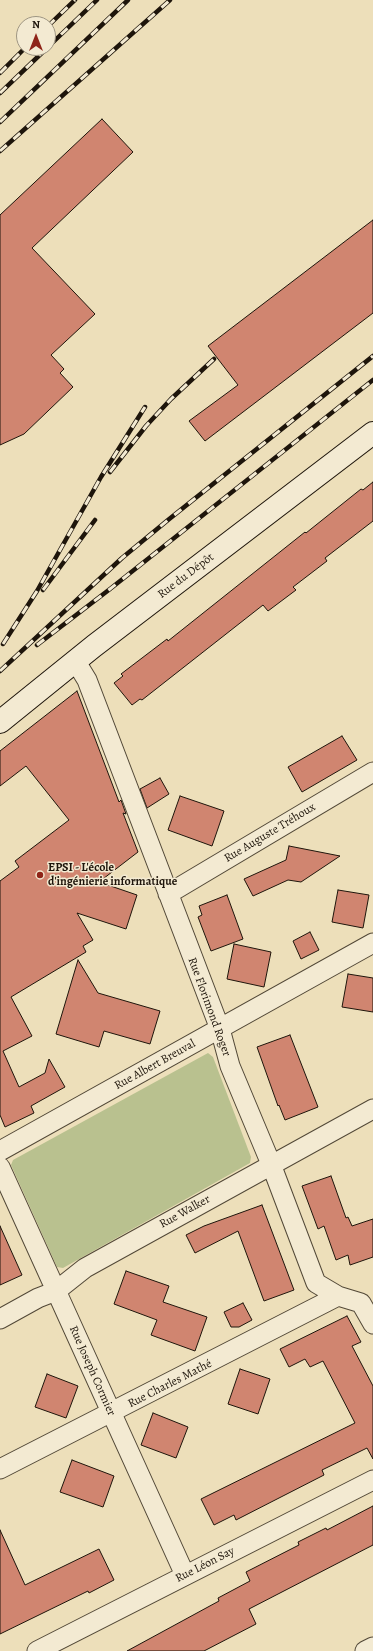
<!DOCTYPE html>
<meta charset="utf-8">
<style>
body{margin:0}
#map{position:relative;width:373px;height:1651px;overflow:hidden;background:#eddfba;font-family:Alegreya,serif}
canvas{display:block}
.north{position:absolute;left:16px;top:16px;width:40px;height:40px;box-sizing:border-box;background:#f3ead2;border:1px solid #9e9582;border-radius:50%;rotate:0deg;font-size:11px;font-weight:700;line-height:16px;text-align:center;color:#1e150b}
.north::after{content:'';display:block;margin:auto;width:14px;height:18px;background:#8f2418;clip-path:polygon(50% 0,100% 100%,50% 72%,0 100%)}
</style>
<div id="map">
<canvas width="373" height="1651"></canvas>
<div class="north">N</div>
</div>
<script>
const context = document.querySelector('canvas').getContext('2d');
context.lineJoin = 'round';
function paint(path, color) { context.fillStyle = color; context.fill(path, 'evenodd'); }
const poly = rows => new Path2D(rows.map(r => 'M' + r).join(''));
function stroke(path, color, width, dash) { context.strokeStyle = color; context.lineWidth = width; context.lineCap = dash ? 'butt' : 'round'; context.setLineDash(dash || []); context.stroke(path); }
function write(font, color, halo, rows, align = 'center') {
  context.font = font + ' Alegreya,serif'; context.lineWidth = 3; context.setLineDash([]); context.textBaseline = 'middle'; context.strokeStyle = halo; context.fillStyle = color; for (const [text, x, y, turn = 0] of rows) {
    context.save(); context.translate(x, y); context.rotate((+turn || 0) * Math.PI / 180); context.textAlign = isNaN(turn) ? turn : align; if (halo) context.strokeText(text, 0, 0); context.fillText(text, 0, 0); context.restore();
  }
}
paint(poly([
 [208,1053,213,1057,251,1157,250,1163,63,1268,57,1267,11,1165,13,1160]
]), '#b9c18f');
const building = poly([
 [102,119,133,152,32,248,95,314,51,355,64,369,60,373,73,387,24,434,0,445,0,215,102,119],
 [373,220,373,313,205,441,189,421,238,385,208,346,373,220],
 [373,482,373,521,325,558,327,561,293,587,296,590,268,611,263,605,142,700,140,699,132,705,114,683,123,676,121,674,167,639,168,641,305,532,306,533,361,489,363,490,373,482],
 [77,691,119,802,121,800,126,814,123,813,138,852,99,882,137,895,126,929,77,913,93,940,83,946,86,952,11,997,32,1036,3,1051,19,1087,45,1073,49,1059,65,1087,31,1106,34,1113,5,1127,0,1115,0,881,19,867,15,861,69,820,26,766,0,786,0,751,77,691],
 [342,736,357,760,302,792,288,767,342,736],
 [160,778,169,794,147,808,140,789,160,778],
 [180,796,224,811,212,846,168,830,180,796],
 [289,846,340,856,301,882,288,880,253,896,244,879,286,860,289,846],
 [338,890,369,895,363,928,332,922,338,890],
 [227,895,243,939,211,951,198,917,202,915,199,906,227,895],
 [310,932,319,950,301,959,293,941,310,932],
 [234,944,271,952,264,987,227,979,234,944],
 [78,960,98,993,160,1011,150,1044,104,1031,99,1047,56,1034,78,960],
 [348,974,373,978,373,1012,342,1007,348,974],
 [290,1035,318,1107,285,1120,279,1105,278,1106,257,1047,290,1035],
 [331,1176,346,1218,348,1217,352,1226,373,1219,373,1257,350,1265,348,1255,336,1260,324,1226,318,1229,302,1186,331,1176],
 [262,1205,294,1290,264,1301,238,1231,195,1253,186,1235,204,1226,262,1205],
 [0,1226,22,1275,0,1285,0,1226],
 [126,1271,169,1286,163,1302,207,1317,195,1351,151,1335,157,1320,114,1304,126,1271],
 [243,1303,252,1320,239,1327,231,1327,224,1312,243,1303],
 [347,1316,361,1342,352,1346,373,1386,373,1459,367,1448,322,1470,324,1475,236,1520,234,1515,214,1525,201,1499,355,1423,323,1361,310,1367,305,1359,289,1367,280,1349,347,1316],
 [240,1369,270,1379,258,1414,228,1404,240,1369],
 [47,1374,78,1386,66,1418,35,1407,47,1374],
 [153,1413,188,1427,176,1458,141,1445,153,1413],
 [72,1460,114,1476,103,1507,60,1492,72,1460],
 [373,1506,373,1545,249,1609,256,1624,204,1651,127,1651,219,1601,218,1598,250,1581,246,1572,299,1545,298,1542,326,1528,327,1530,373,1506],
 [0,1530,25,1585,99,1549,114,1580,89,1593,88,1591,0,1634,0,1530]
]);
paint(building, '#d08570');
stroke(building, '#1e150b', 1);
const street = poly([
 [76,662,87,680,220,1029,230,1066,271,1164,316,1283,338,1296,361,1303,373,1324],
 [168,894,373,772],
 [0,1151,373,943],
 [0,1167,185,1575],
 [0,1319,38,1298,56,1291,85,1268,373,1109],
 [0,1469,338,1296],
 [37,1651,373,1480],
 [365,1651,373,1647]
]);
const secondary = poly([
 [0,722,94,646,373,433]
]);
stroke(street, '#524837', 21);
stroke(secondary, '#1e150b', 24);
stroke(street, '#f3ead2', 19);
stroke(secondary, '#f3ead2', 22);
const rail = poly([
 [48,26,75,0],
 [48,47,97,0],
 [0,73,25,48],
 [0,93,47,48],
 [0,122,128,0],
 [0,151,170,0],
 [110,472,146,426,171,399,214,359],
 [43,590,95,520],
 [3,644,37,591,101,477,145,407],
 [37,645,110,589,373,380],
 [0,671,122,558,168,520,373,356]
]);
stroke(rail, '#1e150b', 4.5);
stroke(rail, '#f3ead2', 3, [9]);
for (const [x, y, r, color] of [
 [40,875,4,"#8f2418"]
]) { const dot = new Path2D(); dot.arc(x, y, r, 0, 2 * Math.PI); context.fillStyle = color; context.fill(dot); stroke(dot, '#f3ead2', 1.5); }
write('12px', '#1e150b', '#f3ead2', [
 ["Rue du Dépôt",186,576,-37],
 ["Rue Auguste Tréhoux",270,833,-31],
 ["Rue Florimond Roger",209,1007,70],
 ["Rue Albert Breuval",155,1065,-29],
 ["Rue Walker",185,1212,-29],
 ["Rue Joseph Cormier",92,1371,66],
 ["Rue Charles Mathé",170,1384,-27],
 ["Rue Léon Say",205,1565,-27]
]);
write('bold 12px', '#1e150b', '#f3ead2', [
 ["EPSI - L'école",48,868],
 ["d'ingénierie informatique",48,882]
], 'left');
</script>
